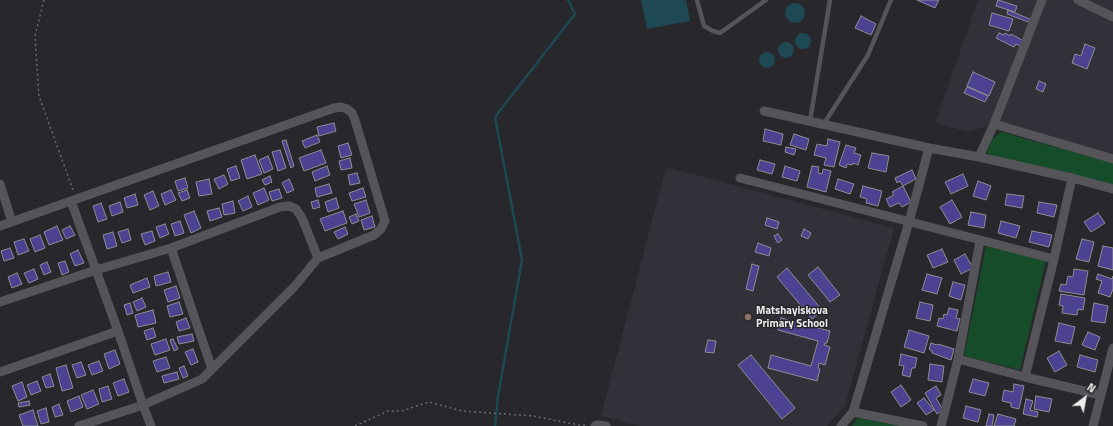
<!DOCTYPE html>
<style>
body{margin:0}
#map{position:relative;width:1113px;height:426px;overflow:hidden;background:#28272b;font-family:"Titillium Web",sans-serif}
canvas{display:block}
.north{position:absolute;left:1065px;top:378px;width:40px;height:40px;-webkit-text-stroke:3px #28272b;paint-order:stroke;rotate:32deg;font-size:11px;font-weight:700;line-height:16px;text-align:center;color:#edecee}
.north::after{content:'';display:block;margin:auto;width:14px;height:18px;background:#edecee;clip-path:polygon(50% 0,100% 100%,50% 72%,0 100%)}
</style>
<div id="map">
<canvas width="1113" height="426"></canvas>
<div class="north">N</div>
</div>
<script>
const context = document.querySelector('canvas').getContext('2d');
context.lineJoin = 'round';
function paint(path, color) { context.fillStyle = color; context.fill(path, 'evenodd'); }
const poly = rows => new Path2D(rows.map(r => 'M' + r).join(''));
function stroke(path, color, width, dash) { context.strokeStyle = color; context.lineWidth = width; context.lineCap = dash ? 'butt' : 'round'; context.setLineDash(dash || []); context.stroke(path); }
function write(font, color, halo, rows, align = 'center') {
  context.font = font + ' "Titillium Web",sans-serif'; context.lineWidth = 3; context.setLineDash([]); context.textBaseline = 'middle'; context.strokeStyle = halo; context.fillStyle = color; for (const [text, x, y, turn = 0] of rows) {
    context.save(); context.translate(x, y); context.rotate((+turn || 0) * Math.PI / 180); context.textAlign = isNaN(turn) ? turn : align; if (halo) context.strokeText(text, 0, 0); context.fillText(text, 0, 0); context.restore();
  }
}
paint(poly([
 [978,0,1113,0,1113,158,995,124,968,132,935,123],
 [666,167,894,228,845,406,827,426,640,426,601,416]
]), '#323039');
paint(poly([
 [1001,132,1113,163,1113,187,991,158,987,152,992,139],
 [986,246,1046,261,1020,370,964,356],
 [858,418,899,426,852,426]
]), '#174c2a');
paint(poly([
 [641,0,686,0,690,21,647,29],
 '785 13a10 10 0 1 1 20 0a10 10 0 1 1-20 0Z',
 '795 41a8 8 0 1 1 16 0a8 8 0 1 1-16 0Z',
 '778 50a8 8 0 1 1 16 0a8 8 0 1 1-16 0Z',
 '759 60a8 8 0 1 1 16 0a8 8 0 1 1-16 0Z'
]), '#1e4854');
stroke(poly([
 [495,426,498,396,522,260,495,117,575,14,568,0]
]), '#1e4854', 2.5);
const building = poly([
 [917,0,939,0,935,8,917,0],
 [998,0,1017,6,1015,12,996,6,998,0],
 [1008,10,1032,20,1031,23,1007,14,1008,10],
 [992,13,1013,19,1009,31,989,25,992,13],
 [861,16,876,24,871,35,855,28,861,16],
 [999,33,1004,35,1005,33,1010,36,1011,34,1024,41,1022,47,1016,44,1014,47,996,38,999,33],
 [1085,44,1095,48,1087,69,1072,63,1075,54,1081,56,1085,44],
 [973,72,995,82,989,96,967,86,973,72],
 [1039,81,1046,84,1043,92,1036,89,1039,81],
 [967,87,988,96,985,102,964,93,967,87],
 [334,123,336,131,319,136,317,127,334,123],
 [765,129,783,134,781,145,763,141,765,129],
 [794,134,809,139,806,150,790,145,794,134],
 [317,135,320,142,305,148,302,141,317,135],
 [828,139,840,142,834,167,824,165,826,158,814,155,817,144,827,146,828,139],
 [286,140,294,166,291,168,282,141,286,140],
 [348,143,352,155,341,158,338,146,348,143],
 [846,145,856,148,854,153,861,155,858,165,853,163,852,165,847,164,846,168,839,165,846,145],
 [786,147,796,149,794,155,785,152,786,147],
 [280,150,286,168,278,171,272,152,280,150],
 [321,150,326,163,304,171,299,158,321,150],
 [872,153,889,156,886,172,868,168,872,153],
 [255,155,262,174,247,179,241,160,255,155],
 [268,156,273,169,264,173,259,160,268,156],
 [350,158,352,168,341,170,339,161,350,158],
 [760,160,775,164,772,174,757,170,760,160],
 [236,166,240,178,231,181,227,169,236,166],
 [327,166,330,175,315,181,312,172,327,166],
 [785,166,800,171,797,181,782,177,785,166],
 [812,166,819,167,818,173,822,174,823,169,831,171,826,192,807,187,812,166],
 [912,170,916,179,903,186,900,181,897,183,895,178,912,170],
 [357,173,360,183,350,185,348,175,357,173],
 [963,174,968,186,951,194,945,182,963,174],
 [224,175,228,184,219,189,214,179,224,175],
 [270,176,272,182,265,185,262,180,270,176],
 [185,178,188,188,178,191,175,181,185,178],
 [209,179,212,194,199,196,196,182,209,179],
 [289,179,294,190,287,193,282,183,289,179],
 [838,179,854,184,850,194,835,189,838,179],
 [978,181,991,186,986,200,973,196,978,181],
 [329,184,332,193,317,197,315,188,329,184],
 [863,186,882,191,878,206,866,203,867,199,860,197,863,186],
 [903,186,911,202,902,207,899,203,890,207,886,199,894,195,892,192,903,186],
 [264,188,269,200,258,205,253,193,264,188],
 [363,188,366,197,352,201,349,193,363,188],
 [279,189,282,198,272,201,269,192,279,189],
 [171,190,176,200,165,205,161,194,171,190],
 [187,190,190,198,182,201,178,193,187,190],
 [153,191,159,206,150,210,144,195,153,191],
 [135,194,138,205,127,208,124,198,135,194],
 [1007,194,1024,196,1022,208,1005,205,1007,194],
 [248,196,252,207,243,211,238,201,248,196],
 [336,198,339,208,328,212,325,202,336,198],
 [318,200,320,207,313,209,311,202,318,200],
 [366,200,370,213,359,217,354,204,366,200],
 [952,200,962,217,950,224,940,207,952,200],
 [233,201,235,213,224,215,222,204,233,201],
 [120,202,123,212,112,216,109,206,120,202],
 [1039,202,1057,205,1054,217,1037,213,1039,202],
 [101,203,107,219,98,222,93,206,101,203],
 [219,208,222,217,210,221,207,211,219,208],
 [194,211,201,228,191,233,184,215,194,211],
 [343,211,347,223,325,231,320,219,343,211],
 [971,212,986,215,984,228,968,225,971,212],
 [1098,213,1105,223,1091,232,1084,222,1098,213],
 [356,214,359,221,352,224,349,217,356,214],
 [372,216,375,227,364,230,361,220,372,216],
 [767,218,779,222,777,229,765,225,767,218],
 [180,221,184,233,175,236,171,224,180,221],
 [1001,221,1020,226,1016,238,998,233,1001,221],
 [165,224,169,234,160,238,156,227,165,224],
 [57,226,63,240,49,245,44,232,57,226],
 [70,226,75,235,66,239,62,230,70,226],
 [345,227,348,234,338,239,334,232,345,227],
 [128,229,131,240,122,243,118,232,128,229],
 [804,229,811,233,808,239,801,236,804,229],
 [152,231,155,241,145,245,141,234,152,231],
 [1032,231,1052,235,1049,247,1029,242,1032,231],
 [113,232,117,246,107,249,103,235,113,232],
 [778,234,782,240,778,243,774,236,778,234],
 [40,235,45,248,35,252,30,239,40,235],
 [24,239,29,251,18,255,14,242,24,239],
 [1082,239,1094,242,1089,262,1076,259,1082,239],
 [758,243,771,248,769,256,755,252,758,243],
 [1103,246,1113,248,1113,270,1098,266,1103,246],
 [10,248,14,258,4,261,1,251,10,248],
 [942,249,948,262,933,268,927,255,942,249],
 [78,250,84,263,75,266,70,254,78,250],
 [965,254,973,268,961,274,954,260,965,254],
 [65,261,69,272,62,275,58,263,65,261],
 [47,262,51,272,44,275,40,265,47,262],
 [752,264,759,266,753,291,746,289,752,264],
 [818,267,840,295,830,302,808,275,818,267],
 [787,268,822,310,812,319,777,277,787,268],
 [34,269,38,279,29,283,24,273,34,269],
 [1074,269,1088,271,1084,295,1059,291,1061,284,1066,285,1068,276,1073,277,1074,269],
 [168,272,171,282,156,286,154,276,168,272],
 [17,273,22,284,12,288,8,277,17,273],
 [927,274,942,278,937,294,922,290,927,274],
 [1098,274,1112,279,1113,276,1113,289,1110,297,1098,293,1102,281,1096,279,1098,274],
 [147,278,150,287,133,293,130,285,147,278],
 [953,282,965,285,961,300,949,296,953,282],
 [176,286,180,298,168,302,164,290,176,286],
 [1061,294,1085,298,1083,310,1078,309,1077,315,1062,313,1063,306,1059,305,1061,294],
 [142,298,146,307,137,311,133,302,142,298],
 [179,302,183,314,170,317,167,306,179,302],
 [920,302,933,305,930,321,916,318,920,302],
 [130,303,133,313,127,315,124,305,130,303],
 [1094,303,1108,306,1105,323,1091,321,1094,303],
 [949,308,958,310,956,318,960,319,957,331,937,326,939,318,943,319,944,314,947,315,949,308],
 [153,310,156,323,138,327,135,315,153,310],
 [186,318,190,328,179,331,176,322,186,318],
 [781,318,830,331,827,343,825,343,824,345,830,347,825,365,819,363,818,368,820,369,817,381,768,368,771,355,811,366,818,341,778,330,781,318],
 [1059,323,1075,327,1071,344,1055,341,1059,323],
 [153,328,156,337,147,340,144,331,153,328],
 [909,330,929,336,924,353,904,347,909,330],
 [1088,332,1100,337,1095,350,1082,345,1088,332],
 [192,334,194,341,179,344,177,337,192,334],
 [166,339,170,350,155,355,151,344,166,339],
 [173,339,178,349,174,351,170,340,173,339],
 [708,340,716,341,714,353,705,352,708,340],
 [931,343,937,345,938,344,954,349,951,360,932,353,932,351,929,349,931,343],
 [193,349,198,362,191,365,185,352,193,349],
 [115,350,120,364,109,369,104,354,115,350],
 [1059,351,1067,365,1055,372,1047,358,1059,351],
 [901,354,917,358,915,368,912,368,910,377,902,375,904,366,899,365,901,354],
 [751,355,795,408,782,419,738,365,751,355],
 [1080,355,1098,360,1095,372,1077,367,1080,355],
 [166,357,170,368,157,372,153,361,166,357],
 [99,361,103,371,92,375,88,365,99,361],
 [81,362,86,375,77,378,72,365,81,362],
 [930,364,944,366,942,382,928,380,930,364],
 [66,365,73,388,62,391,56,368,66,365],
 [184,366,188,376,183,378,179,368,184,366],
 [177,372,179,379,164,383,162,376,177,372],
 [50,374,54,386,46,388,42,377,50,374],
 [124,379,129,392,118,396,113,383,124,379],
 [973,379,989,383,985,396,969,392,973,379],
 [37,381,41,391,31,395,27,385,37,381],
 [22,382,27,397,18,401,12,386,22,382],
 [1014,384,1024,386,1019,409,1011,407,1011,403,1002,401,1004,390,1013,392,1014,384],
 [901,385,911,400,901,407,891,392,901,385],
 [108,386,112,399,102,402,99,389,108,386],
 [936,386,941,395,936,398,943,410,937,414,925,393,936,386],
 [93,390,99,404,87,409,81,395,93,390],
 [79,396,83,407,71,412,67,401,79,396],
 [1036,396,1052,399,1049,412,1034,409,1036,396],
 [924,398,934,410,926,415,917,403,924,398],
 [1026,399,1033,401,1030,410,1038,412,1037,417,1023,414,1026,399],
 [29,401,30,405,19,407,18,403,29,401],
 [59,404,63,415,55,417,52,407,59,404],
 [966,406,981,410,978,422,963,418,966,406],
 [46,408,49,422,41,424,37,411,46,408],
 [33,410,38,426,23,426,19,415,33,410],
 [989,414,994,415,992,426,986,426,989,414],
 [998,414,1016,419,1014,426,994,426,998,414]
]);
paint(building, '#4d4292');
stroke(building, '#8d8d92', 1);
stroke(poly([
 [44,0,35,36,39,96,73,190],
 [355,426,388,411,402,411,429,402,462,411,533,416,579,425,587,425]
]), '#6b6a6d', 1.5, [2, 3]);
stroke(poly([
 [697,0,704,26,713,31,720,33,766,0],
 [810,121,830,0],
 [823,125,868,55,891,0]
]), '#555458', 4.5);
stroke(poly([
 [1078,0,1113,17],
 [764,111,929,148],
 [994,124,1113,159],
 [979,157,1072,178,1113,189],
 [740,178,1054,259],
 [0,184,12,222],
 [71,201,118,331,143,405,151,426],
 [0,226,334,108,341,107,347,109,352,113,355,120,385,221,381,229,374,235,318,258,295,286,202,379,143,405,79,426],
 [171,248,212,369],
 [0,302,96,270,171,248,280,207,289,206,296,209,302,218,318,258],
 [958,359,1025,377,1101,395],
 [0,372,118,331],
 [1025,377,1054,259,1072,178],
 [853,412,909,222,929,148,979,157,994,124,1042,0],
 [595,426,597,425,606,426],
 [841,426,853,412,923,426],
 [941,426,958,359,980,241],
 [1093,426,1113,348]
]), '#555458', 9);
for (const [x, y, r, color] of [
 [748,317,4,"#8d6e63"]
]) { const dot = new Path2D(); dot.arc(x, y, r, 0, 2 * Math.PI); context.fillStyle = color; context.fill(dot); stroke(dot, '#28272b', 1.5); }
write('bold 11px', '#edecee', '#28272b', [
 ["Matshayiskova",756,311],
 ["Primary School",756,324]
], 'left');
</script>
